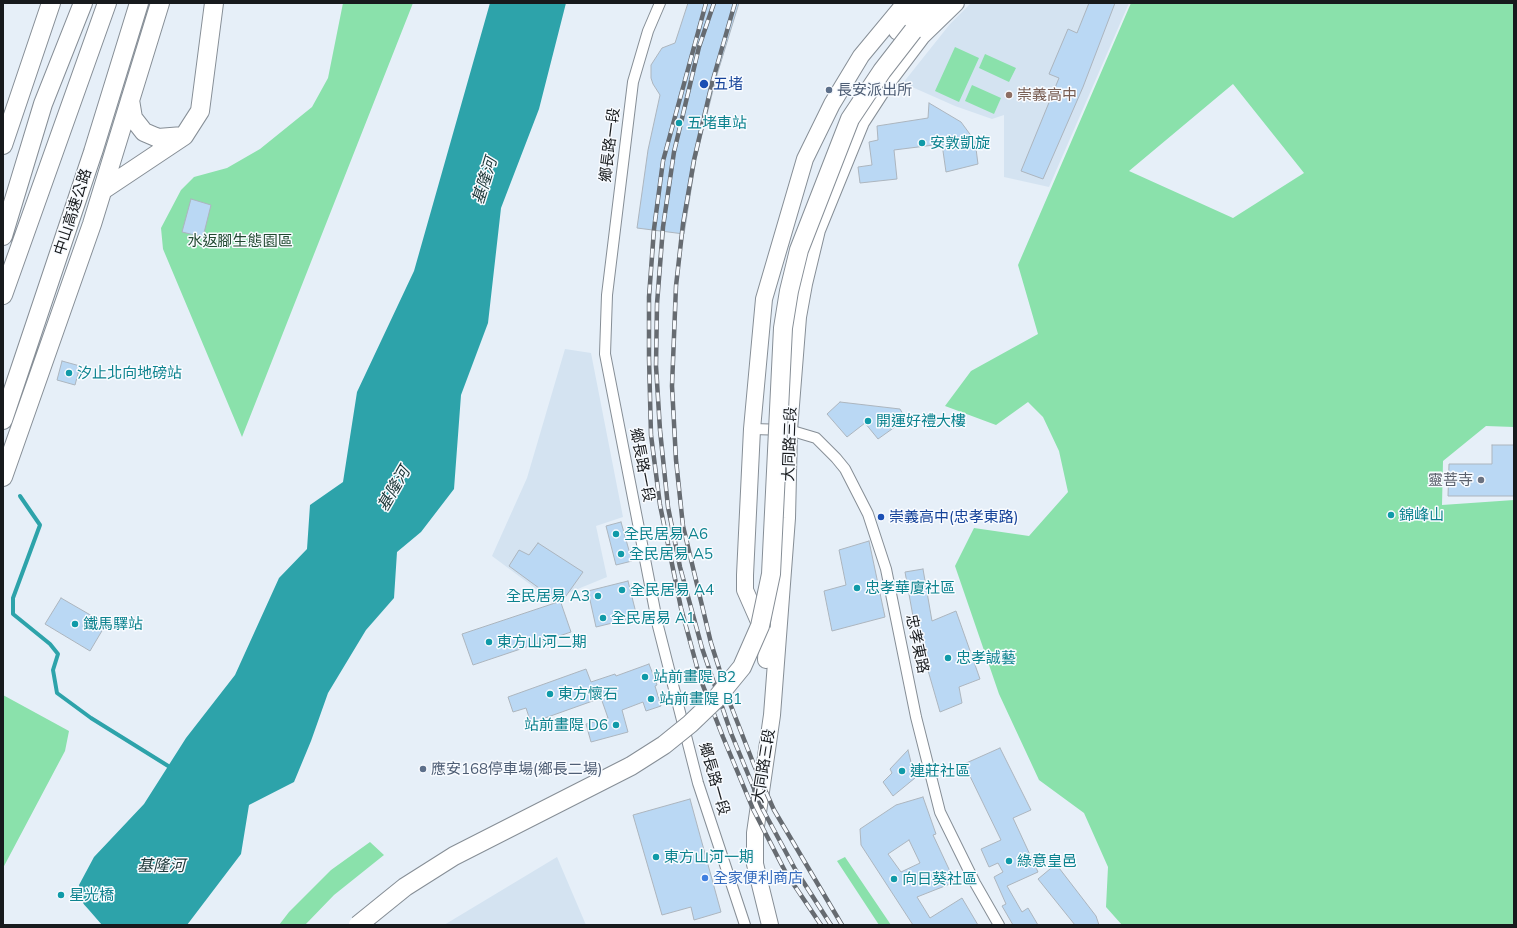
<!DOCTYPE html>
<meta charset="utf-8">
<style>
body{margin:0}
#map{position:relative;width:1517px;height:928px;overflow:hidden;background:#e6eff8;font-family:Mulish,sans-serif}
canvas{display:block}
.frame{position:absolute;inset:0;border:4px solid #171a1d;pointer-events:none}
</style>
<div id="map">
<canvas width="1517" height="928"></canvas>
<div class="frame"></div>
</div>
<script>
const context = document.querySelector('canvas').getContext('2d');
context.lineJoin = 'round';
function paint(path, color) { context.fillStyle = color; context.fill(path, 'evenodd'); }
const poly = rows => new Path2D(rows.map(r => 'M' + r).join(''));
function stroke(path, color, width, dash) { context.strokeStyle = color; context.lineWidth = width; context.lineCap = dash ? 'butt' : 'round'; context.setLineDash(dash || []); context.stroke(path); }
function write(font, color, halo, rows, align = 'center') {
  context.font = font + ' Mulish,"Noto Sans TC",sans-serif'; context.lineWidth = 3; context.setLineDash([]); context.textBaseline = 'middle'; context.strokeStyle = halo; context.fillStyle = color; for (const [text, x, y, turn = 0] of rows) {
    context.save(); context.translate(x, y); context.rotate((+turn || 0) * Math.PI / 180); context.textAlign = isNaN(turn) ? turn : align; if (halo) context.strokeText(text, 0, 0); context.fillText(text, 0, 0); context.restore();
  }
}
paint(poly([
 [971,3,1129,3,1049,187,1004,177,1004,115,992,119,955,106,903,83,950,24],
 [565,349,591,353,623,517,596,526,607,577,551,600,492,556,527,478],
 [557,857,586,925,444,925]
]), '#d4e3f1');
paint(poly([
 [343,3,413,3,242,437,163,249,161,228,181,190,194,177,227,168,260,149,312,107,328,78],
 [1131,3,1514,3,1514,427,1486,426,1443,461,1442,505,1514,500,1514,925,1122,925,1106,907,1108,867,1084,813,1039,780,999,694,955,566,974,528,1029,536,1068,492,1059,451,1043,417,1028,402,996,425,945,406,971,371,1038,334,1018,265],
 [1233,84,1304,173,1233,218,1129,171],
 [955,47,979,58,959,102,935,91],
 [985,54,1016,68,1009,82,979,68],
 [972,85,1001,98,994,114,965,101],
 [3,695,69,731,65,751,3,868],
 [370,842,384,855,334,895,305,925,279,925,289,912,331,870],
 [845,857,891,925,879,925,837,861]
]), '#8ae1ab');
paint(poly([
 [490,3,566,3,539,109,501,208,488,323,461,395,454,489,421,532,397,552,394,598,366,630,328,693,311,741,294,782,249,805,241,854,187,925,75,925,85,911,79,885,94,857,144,804,186,738,235,675,279,578,307,549,310,505,343,482,357,392,414,271]
]), '#2da3aa');
paint(poly([
 [80,900,89,910,102,925,73,924,83,911]
]), '#e6eff8');
stroke(poly([
 [20,496,40,525,13,598,13,614,50,644,58,654,53,670,57,693,91,718,173,769]
]), '#2da3aa', 4);
const building = poly([
 [688,3,739,3,716,78,696,159,684,234,637,228,648,150,660,95,653,84,651,78,651,65,662,48,675,43,688,3],
 [1089,3,1115,3,1083,87,1043,179,1021,171,1059,78,1049,74,1068,29,1077,33,1089,3],
 [929,103,961,122,975,141,978,164,946,172,942,144,894,150,897,179,860,183,858,167,872,165,869,142,878,140,877,126,928,118,929,103],
 [191,199,211,205,203,237,182,232,191,199],
 [62,361,80,366,75,385,57,380,62,361],
 [840,402,900,409,906,419,878,439,865,423,847,437,827,414,840,402],
 [1492,445,1514,445,1514,496,1448,496,1449,464,1492,464,1492,445],
 [621,522,632,561,616,565,606,526,621,522],
 [869,541,885,617,832,631,824,591,846,585,839,550,869,541],
 [538,543,583,572,561,603,571,632,473,665,462,634,558,602,509,566,519,550,529,555,538,543],
 [923,569,932,621,956,611,980,679,959,687,962,703,940,712,914,622,905,572,923,569],
 [628,581,637,617,596,627,588,591,628,581],
 [61,598,106,624,90,651,45,624,61,598],
 [649,664,657,685,655,686,661,706,646,711,643,702,622,710,628,732,591,742,586,724,608,718,601,698,531,723,526,708,513,712,508,697,586,669,591,682,615,674,616,676,649,664],
 [1000,748,1031,810,1013,818,1038,872,1007,886,1022,912,1028,908,1038,925,1013,925,1002,906,1006,904,994,877,1003,872,998,863,989,867,981,849,1001,840,964,764,1000,748],
 [908,750,915,778,893,796,883,782,892,773,890,769,908,750],
 [923,797,936,834,933,835,955,882,917,897,930,918,962,898,978,925,913,925,861,845,860,829,896,805,923,797],
 [909,840,920,863,901,872,888,854,909,840],
 [690,799,721,912,694,920,691,907,662,915,633,815,690,799],
 [1056,864,1096,916,1099,925,1075,925,1038,879,1056,864]
]);
paint(building, '#bad8f4');
stroke(building, '#acb5be', 1);
const street = poly([
 [660,3,648,31,633,82,607,295,605,354,658,626,698,783,745,925],
 [752,429,789,430,816,438,836,458,845,469,868,514,886,569,916,717,940,812,975,883,999,925]
]);
const primary = poly([
 [766,660,767,640,745,590,745,575,752,429,764,299,805,159,832,104,861,56,905,3],
 [770,925,755,864,755,833,772,715,787,518,789,430,798,317,804,284,817,230,861,122,885,85,922,36,956,3]
]);
const highway = poly([
 [898,31,918,8],
 [913,31,939,3],
 [130,100,133,118,144,132,158,138,183,136],
 [3,145,51,3],
 [103,190,184,136,200,111,214,3],
 [3,236,43,104,83,3],
 [3,295,107,3],
 [3,420,93,152,139,3],
 [3,477,92,224,160,3]
]);
stroke(street, '#868e96', 12);
stroke(primary, '#868e96', 18);
stroke(highway, '#868e96', 20);
stroke(street, '#fff', 10);
stroke(primary, '#fff', 16);
stroke(highway, '#fff', 18);
const rail = poly([
 [706,3,663,161,654,229,649,297,649,358,651,435,660,505,681,608,700,678,723,737,753,809,786,873,821,925],
 [714,3,699,47,674,152,663,227,657,304,656,366,660,430,668,507,680,567,702,648,731,733,762,808,795,869,831,925],
 [735,3,712,83,694,160,683,224,676,286,672,386,676,460,683,526,711,643,731,706,754,765,774,810,842,925]
]);
stroke(rail, '#666b71', 4.5);
stroke(rail, '#f8fbff', 3, [9]);
const highwayBridge = poly([
 [358,925,405,887,454,856,631,766,664,745,690,724,715,700,742,667,760,626,771,574,783,328,789,291,799,250,850,119,882,71,913,31]
]);
stroke(highwayBridge, '#868e96', 20, []);
stroke(highwayBridge, '#fff', 18);
for (const [x, y, r, color] of [
 [704,84,5,"#1a4fb4"],
 [829,90,4,"#5c6f8a"],
 [1009,95,4,"#8d6e63"],
 [679,123,4,"#0f9aa8"],
 [922,143,4,"#0f9aa8"],
 [69,373,4,"#0f9aa8"],
 [868,421,4,"#0f9aa8"],
 [1481,480,4,"#6b7280"],
 [1391,515,4,"#0f9aa8"],
 [881,517,4,"#1a4fb4"],
 [616,534,4,"#0f9aa8"],
 [621,554,4,"#0f9aa8"],
 [857,588,4,"#0f9aa8"],
 [622,590,4,"#0f9aa8"],
 [598,596,4,"#0f9aa8"],
 [603,618,4,"#0f9aa8"],
 [75,624,4,"#0f9aa8"],
 [489,642,4,"#0f9aa8"],
 [948,658,4,"#0f9aa8"],
 [645,677,4,"#0f9aa8"],
 [550,694,4,"#0f9aa8"],
 [651,699,4,"#0f9aa8"],
 [616,725,4,"#0f9aa8"],
 [423,769,4,"#5c6f8a"],
 [902,771,4,"#0f9aa8"],
 [656,857,4,"#0f9aa8"],
 [1009,861,4,"#0f9aa8"],
 [705,878,4,"#3f7fe0"],
 [894,879,4,"#0f9aa8"],
 [61,895,4,"#0f9aa8"]
]) { const dot = new Path2D(); dot.arc(x, y, r, 0, 2 * Math.PI); context.fillStyle = color; context.fill(dot); stroke(dot, '#f8fbff', 1.5); }
write('15px', '#164399', '#f8fbff', [
 ["五堵",713,84],
 ["崇義高中(忠孝東路)",889,517]
], 'left');
write('15px', '#4e5e75', '#f8fbff', [
 ["長安派出所",837,90],
 ["應安168停車場(鄉長二場)",431,769]
], 'left');
write('15px', '#785e54', '#f8fbff', [
 ["崇義高中",1017,95]
], 'left');
write('15px', '#0d838f', '#f8fbff', [
 ["五堵車站",687,123],
 ["安敦凱旋",930,143],
 ["汐止北向地磅站",77,373],
 ["開運好禮大樓",876,421],
 ["錦峰山",1399,515],
 ["全民居易 A6",624,534],
 ["全民居易 A5",629,554],
 ["忠孝華廈社區",865,588],
 ["全民居易 A4",630,590],
 ["全民居易 A3",590,596,"right"],
 ["全民居易 A1",611,618],
 ["鐵馬驛站",83,624],
 ["東方山河二期",497,642],
 ["忠孝誠藝",956,658],
 ["站前畫隄 B2",653,677],
 ["東方懷石",558,694],
 ["站前畫隄 B1",659,699],
 ["站前畫隄 D6",608,725,"right"],
 ["連莊社區",910,771],
 ["東方山河一期",664,857],
 ["綠意皇邑",1017,861],
 ["向日葵社區",902,879],
 ["星光橋",69,895]
], 'left');
write('15px', '#171a1d', '#f8fbff', [
 ["鄉長路一段",610,145,-83],
 ["中山高速公路",73,212,-72],
 ["大同路三段",790,444,-88],
 ["鄉長路一段",642,465,79],
 ["忠孝東路",917,644,78],
 ["大同路三段",764,766,-81],
 ["鄉長路一段",714,779,74]
]);
write('15px', '#214931', '#f8fbff', [
 ["水返腳生態園區",240,241]
]);
write('15px', '#5b616d', '#f8fbff', [
 ["靈菩寺",1473,480]
], 'right');
write('15px', '#366cbe', '#f8fbff', [
 ["全家便利商店",713,878]
], 'left');
write('italic 16px', '#203a3b', '#f8fbff', [
 ["基隆河",485,181,-73],
 ["基隆河",394,489,-60],
 ["基隆河",161,866]
]);
</script>
